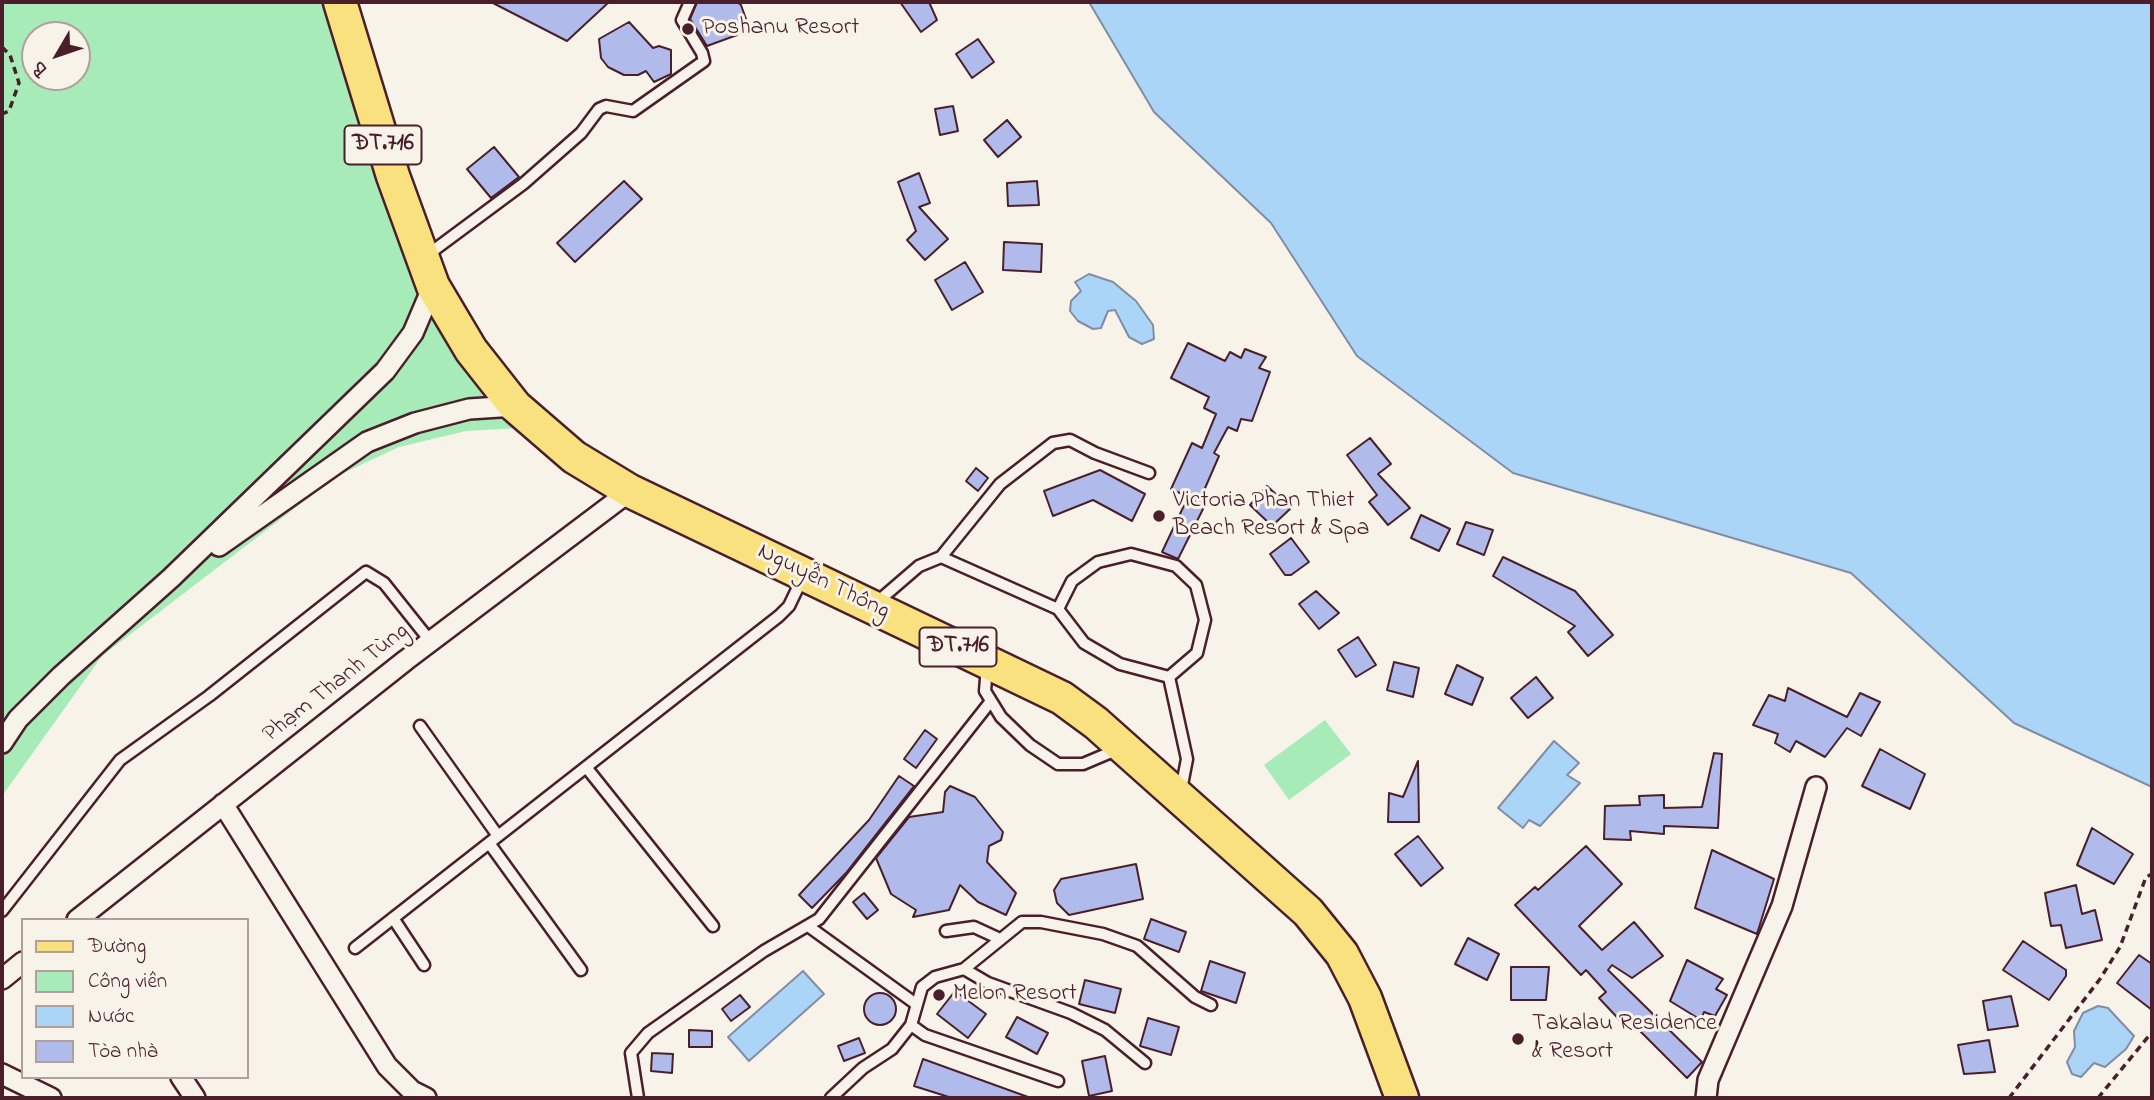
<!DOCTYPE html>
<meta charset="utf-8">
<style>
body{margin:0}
#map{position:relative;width:2154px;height:1100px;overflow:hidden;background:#f7f3e8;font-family:"Indie Flower",sans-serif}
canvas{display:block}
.frame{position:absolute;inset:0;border:4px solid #4a1f2b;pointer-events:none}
.legend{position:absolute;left:21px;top:918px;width:228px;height:161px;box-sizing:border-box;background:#f7f3e8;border:2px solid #b29e9c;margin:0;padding:9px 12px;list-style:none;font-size:21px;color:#4a1f2b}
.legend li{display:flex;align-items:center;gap:14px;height:35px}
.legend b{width:35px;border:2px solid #b29e9c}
.north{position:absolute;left:21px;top:21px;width:70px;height:70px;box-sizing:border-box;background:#f7f3e8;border:2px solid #b29e9c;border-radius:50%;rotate:231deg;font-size:19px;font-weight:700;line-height:28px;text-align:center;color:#4a1f2b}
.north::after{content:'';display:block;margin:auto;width:24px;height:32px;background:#4a1f2b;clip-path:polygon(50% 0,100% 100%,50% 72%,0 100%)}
</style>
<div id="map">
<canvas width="2154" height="1100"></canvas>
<div class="frame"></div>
<ul class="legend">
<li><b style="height:9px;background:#fae180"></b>Đường</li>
<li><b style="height:19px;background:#a7ecb8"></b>Công viên</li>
<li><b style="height:19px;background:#abd5f7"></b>Nước</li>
<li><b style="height:19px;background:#b1bbeb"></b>Tòa nhà</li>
</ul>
<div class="north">B</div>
</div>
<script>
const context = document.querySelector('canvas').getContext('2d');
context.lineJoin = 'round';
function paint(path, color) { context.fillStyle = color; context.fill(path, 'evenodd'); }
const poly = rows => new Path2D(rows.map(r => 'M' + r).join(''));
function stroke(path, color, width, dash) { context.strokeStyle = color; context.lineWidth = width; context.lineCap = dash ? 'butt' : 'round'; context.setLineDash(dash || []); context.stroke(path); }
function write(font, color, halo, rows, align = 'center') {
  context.font = font + ' "Indie Flower",sans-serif'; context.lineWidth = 6; context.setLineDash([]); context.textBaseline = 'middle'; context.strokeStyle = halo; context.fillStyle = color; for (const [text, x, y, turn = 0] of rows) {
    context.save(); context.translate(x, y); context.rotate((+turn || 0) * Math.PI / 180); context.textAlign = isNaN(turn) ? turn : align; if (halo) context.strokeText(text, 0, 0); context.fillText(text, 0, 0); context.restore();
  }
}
paint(poly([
 [2,2,322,2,416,272,482,395,518,428,466,431,399,447,337,476,102,656,2,796],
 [35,35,77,35,77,77,35,77],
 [1325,720,1351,754,1289,800,1264,765]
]), '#a7ecb8');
const water = poly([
 [1089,2,2152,2,2152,787,2014,723,1851,573,1513,473,1357,356,1271,223,1154,112,1089,2],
 [1089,274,1113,282,1136,301,1153,325,1154,339,1142,344,1129,337,1115,310,1108,311,1101,328,1093,329,1078,321,1070,311,1071,301,1081,291,1075,282,1089,274],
 [1554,741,1579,763,1567,775,1580,783,1540,826,1529,820,1523,828,1498,808,1554,741],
 [803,971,824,994,749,1061,728,1037,803,971],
 [2098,1006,2108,1008,2134,1036,2126,1049,2105,1067,2094,1063,2081,1077,2072,1074,2067,1062,2075,1047,2074,1031,2083,1013,2098,1006]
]);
paint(water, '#abd5f7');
stroke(water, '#848ca5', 2);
const building = poly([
 [491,2,609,2,567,41,491,2],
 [697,2,737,2,741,5,746,19,737,35,707,46,690,19,697,2],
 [900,2,929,2,937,20,921,32,900,2],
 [629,22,653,48,659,46,671,50,671,74,654,82,646,71,638,75,624,75,608,67,601,58,599,39,629,22],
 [978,39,994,62,972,78,956,54,978,39],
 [953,106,958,131,940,135,935,109,953,106],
 [1007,120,1021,137,998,157,984,140,1007,120],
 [494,147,519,177,491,198,467,169,494,147],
 [919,173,930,203,919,207,948,239,925,260,907,240,916,231,898,182,919,173],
 [624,181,642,199,575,262,557,243,624,181],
 [1037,181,1039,205,1008,206,1007,183,1037,181],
 [1004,242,1042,244,1041,272,1003,270,1004,242],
 [965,262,983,292,952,310,935,280,965,262],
 [1188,343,1225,361,1230,352,1241,358,1245,349,1266,357,1259,368,1270,372,1252,421,1241,419,1237,431,1228,427,1214,453,1219,456,1199,502,1171,489,1192,443,1202,448,1216,414,1204,408,1209,397,1171,378,1188,343],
 [1370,438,1391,464,1378,474,1410,508,1388,525,1369,502,1377,495,1347,455,1370,438],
 [976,468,988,478,978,491,966,481,976,468],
 [1100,470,1145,494,1132,521,1093,500,1053,516,1044,491,1100,470],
 [1267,486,1291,508,1272,526,1250,505,1267,486],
 [1188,497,1205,505,1178,559,1162,552,1188,497],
 [1421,515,1450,529,1439,551,1411,538,1421,515],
 [1466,522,1493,530,1484,555,1457,544,1466,522],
 [1291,538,1309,562,1291,575,1285,575,1270,554,1291,538],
 [1503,557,1575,591,1613,635,1588,656,1568,632,1575,626,1493,576,1503,557],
 [1316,591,1339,613,1319,629,1299,604,1316,591],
 [1358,637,1376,665,1356,677,1338,650,1358,637],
 [1394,662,1419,668,1413,697,1387,690,1394,662],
 [1457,665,1483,678,1472,705,1445,694,1457,665],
 [1536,677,1553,698,1528,718,1511,698,1536,677],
 [1788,688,1847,717,1860,693,1880,702,1861,736,1847,728,1825,757,1796,741,1790,752,1775,743,1778,734,1753,725,1769,695,1785,701,1788,688],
 [925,730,937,739,916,768,904,759,925,730],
 [1880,749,1925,774,1910,809,1862,786,1880,749],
 [1714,753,1722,754,1718,828,1664,826,1664,834,1630,831,1631,840,1604,839,1605,806,1640,805,1639,796,1664,795,1664,808,1702,807,1714,753],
 [1418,761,1419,822,1388,822,1389,793,1403,797,1418,761],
 [899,776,914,786,846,873,812,908,799,895,869,820,899,776],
 [950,786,975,797,1003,832,1001,840,989,846,987,862,1016,893,1006,915,978,902,960,885,949,910,913,917,916,910,891,894,876,858,909,817,943,812,945,792,950,786],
 [2092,828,2133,854,2114,884,2077,865,2092,828],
 [1418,836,1443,868,1421,886,1395,854,1418,836],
 [1586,846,1622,884,1579,926,1602,950,1634,922,1663,956,1632,978,1612,965,1608,970,1702,1062,1687,1078,1633,1024,1628,1029,1599,998,1606,992,1586,970,1581,975,1515,905,1535,887,1538,890,1586,846],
 [1712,850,1774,879,1757,934,1695,908,1712,850],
 [1136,864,1143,899,1069,915,1057,903,1054,890,1061,879,1136,864],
 [2076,885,2082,914,2095,910,2102,940,2066,948,2061,925,2051,926,2045,893,2076,885],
 [864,893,878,910,867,919,853,902,864,893],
 [1151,919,1186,932,1179,952,1144,939,1151,919],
 [1468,938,1499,954,1487,980,1455,964,1468,938],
 [2023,941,2066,970,2066,976,2049,1000,2003,970,2023,941],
 [2139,955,2152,964,2152,1010,2117,983,2139,955],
 [1687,960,1723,979,1716,989,1727,995,1715,1016,1704,1012,1701,1020,1670,1001,1687,960],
 [1210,961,1245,973,1236,1003,1201,991,1210,961],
 [1511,967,1549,967,1546,1000,1511,1000,1511,967],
 [1085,980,1121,989,1115,1013,1079,1004,1085,980],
 [955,991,986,1014,968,1038,937,1014,955,991],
 '864 1009a16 16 0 1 1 32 0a16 16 0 1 1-32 0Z',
 [740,995,750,1007,731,1021,722,1009,740,995],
 [2011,996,2018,1026,1988,1030,1983,1001,2011,996],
 [1017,1017,1048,1033,1037,1054,1006,1037,1017,1017],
 [1148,1018,1179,1027,1171,1055,1140,1046,1148,1018],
 [689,1030,712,1031,712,1047,689,1047,689,1030],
 [859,1038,865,1053,844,1061,838,1046,859,1038],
 [1989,1040,1995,1072,1964,1074,1958,1045,1989,1040],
 [652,1053,673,1054,672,1073,651,1071,652,1053],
 [1105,1056,1112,1091,1089,1096,1082,1061,1105,1056],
 [923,1059,1028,1097,1028,1098,952,1098,914,1086,923,1059]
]);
paint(building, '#b1bbeb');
stroke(building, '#4a1f2b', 2);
const lane = poly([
 [426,256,523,184,581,133,599,109,606,106,633,111,704,61,702,53,682,20,690,2],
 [941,557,1000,484,1053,443,1070,440,1095,453,1149,473],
 [876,603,919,566,941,557,1058,609],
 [987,666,985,691,1001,717,1030,745,1058,764,1083,764,1116,750],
 [1169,677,1120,664,1084,643,1058,609,1072,581,1098,562,1131,554,1176,566,1196,585,1205,620,1197,653,1169,677,1187,759,1181,790],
 [420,726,498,836],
 [586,767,713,926],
 [489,843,581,970],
 [2,911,120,760,209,696,366,572,384,583,431,642],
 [393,918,424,965],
 [808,926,916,1004],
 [946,931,974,927,1000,939],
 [355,948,779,616,789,606,802,579],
 [964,969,988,983,1071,1013,1105,1030,1145,1063],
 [911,1025,925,1035,1058,1081],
 [638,1098,631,1053,648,1033,764,951,819,919,991,701],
 [831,1098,863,1068,892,1049,911,1025,922,987,935,977,964,969,1022,922,1041,922,1103,934,1137,946,1195,997,1211,1005]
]);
const street = poly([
 [219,546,367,442,415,423,469,409,515,406],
 [2,743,18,719,61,676,171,578,385,371,413,333,433,286],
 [223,804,387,1066,412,1091,426,1098],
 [77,920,406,660,630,491],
 [2,979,23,962],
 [2,1074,51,1098],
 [181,1077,195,1098],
 [1706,1098,1708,1080,1782,906,1816,787]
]);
const primary = poly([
 [340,2,393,176,433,286,471,350,515,406,574,457,630,491,1010,673,1062,698,1096,723,1308,912,1342,954,1365,998,1402,1098]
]);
stroke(lane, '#4a1f2b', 15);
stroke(street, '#4a1f2b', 24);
stroke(primary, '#4a1f2b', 37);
stroke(poly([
 [2,47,10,55,19,83,9,111,2,114],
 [2009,1098,2100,979,2120,947,2146,877,2152,874],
 [2098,1098,2152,1032]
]), '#4a1f2b', 3.5, [7, 5]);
stroke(lane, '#f7f3e8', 10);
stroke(street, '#f7f3e8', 19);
stroke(primary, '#fae180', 32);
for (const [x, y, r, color] of [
 [688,29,7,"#4a1f2b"],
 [1159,516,7,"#4a1f2b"],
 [939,995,7,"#4a1f2b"],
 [1518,1039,7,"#4a1f2b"]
]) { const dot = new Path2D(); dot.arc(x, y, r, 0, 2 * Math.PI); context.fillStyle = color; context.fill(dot); stroke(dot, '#f7f3e8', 2.5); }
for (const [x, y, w] of [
 [383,145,77],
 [958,647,77]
]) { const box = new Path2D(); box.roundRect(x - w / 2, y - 19.5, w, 39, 5); context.fillStyle = '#f7f3e8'; context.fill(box); stroke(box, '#4a1f2b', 2); }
write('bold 23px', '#4a1f2b', null, [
 ["ĐT.716",383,145],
 ["ĐT.716",958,647]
]);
write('24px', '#4a1f2b', '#f7f3e8', [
 ["Poshanu Resort",702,29],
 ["Victoria Phan Thiet",1173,502],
 ["Beach Resort & Spa",1173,530],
 ["Melon Resort",953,995],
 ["Takalau Residence",1532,1025],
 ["& Resort",1532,1053]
], 'left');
write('24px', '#4a1f2b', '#f7f3e8', [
 ["Nguyễn Thông",823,583,26],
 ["Phạm Thanh Tùng",337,684,-38]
]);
</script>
